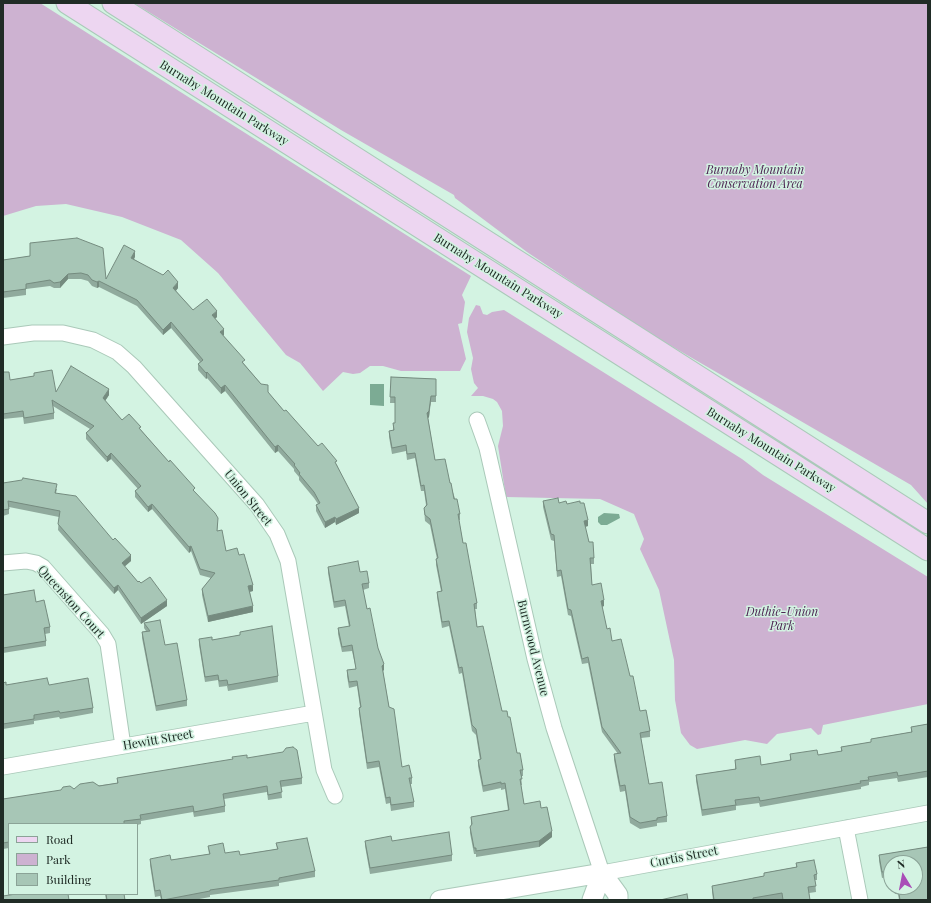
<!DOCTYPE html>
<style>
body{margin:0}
#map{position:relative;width:931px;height:903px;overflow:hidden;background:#d3f3e2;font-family:"Playfair Display",serif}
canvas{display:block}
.frame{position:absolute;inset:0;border:4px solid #202c26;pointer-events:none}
.legend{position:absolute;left:8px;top:823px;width:130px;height:72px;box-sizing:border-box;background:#d3f3e2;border:1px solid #8ba397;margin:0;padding:5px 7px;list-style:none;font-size:12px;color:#202c26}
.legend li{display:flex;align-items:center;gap:8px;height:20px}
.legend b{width:20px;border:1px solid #8ba397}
.north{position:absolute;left:883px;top:855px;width:40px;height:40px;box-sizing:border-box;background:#d3f3e2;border:1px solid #8ba397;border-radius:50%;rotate:350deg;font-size:11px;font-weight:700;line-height:16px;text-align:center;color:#202c26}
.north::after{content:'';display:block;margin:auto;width:14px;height:18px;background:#a94db7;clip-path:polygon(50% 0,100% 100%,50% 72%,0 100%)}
</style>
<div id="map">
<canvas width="931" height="903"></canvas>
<div class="frame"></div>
<ul class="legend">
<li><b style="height:5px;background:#edd6f1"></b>Road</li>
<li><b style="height:11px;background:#cdb2d1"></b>Park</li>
<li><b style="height:11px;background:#a7c6b6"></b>Building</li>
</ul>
<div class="north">N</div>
</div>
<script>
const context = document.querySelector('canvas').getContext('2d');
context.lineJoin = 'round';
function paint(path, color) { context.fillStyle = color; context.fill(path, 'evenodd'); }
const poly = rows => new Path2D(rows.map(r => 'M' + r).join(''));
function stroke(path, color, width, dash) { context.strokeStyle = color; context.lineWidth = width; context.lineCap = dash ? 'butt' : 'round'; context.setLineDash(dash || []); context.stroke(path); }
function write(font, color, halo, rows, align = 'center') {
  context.font = font + ' "Playfair Display",serif'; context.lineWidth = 3; context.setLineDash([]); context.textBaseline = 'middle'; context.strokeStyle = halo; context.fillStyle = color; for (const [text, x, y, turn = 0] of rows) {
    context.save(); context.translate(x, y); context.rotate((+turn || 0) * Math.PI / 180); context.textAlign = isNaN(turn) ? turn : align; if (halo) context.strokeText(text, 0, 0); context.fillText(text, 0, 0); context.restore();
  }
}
paint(poly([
 [3,3,40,3,471,276,462,295,465,302,462,323,458,324,466,359,460,371,401,371,383,366,370,366,360,373,353,374,343,372,323,391,300,363,286,355,218,273,181,240,122,217,66,204,36,206,3,216],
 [134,3,928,3,928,504,911,485,642,329,527,252,455,198,454,195,341,130],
 [476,305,480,306,483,314,487,315,492,312,504,310,742,459,763,475,928,577,928,704,823,725,821,734,818,735,811,728,777,734,767,744,745,740,697,749,690,745,681,733,675,700,674,660,659,590,640,549,644,539,634,514,600,499,506,497,498,446,503,426,502,411,497,402,493,399,483,396,471,396,478,388,474,383,471,369,473,358,467,332,469,318]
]), '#cdb2d1');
paint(poly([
 [370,384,384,384,384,406,370,405],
 [604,513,619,514,620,518,607,525,601,525,598,522,598,517]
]), '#7cab94');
const minor = poly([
 [3,337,33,333,63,333,93,340,117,352,134,367,257,505,277,534,288,561,324,770,335,796],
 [477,420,487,448,535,659,554,728,602,873,928,813],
 [3,563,26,561,36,563,43,567,102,634,108,644,123,746],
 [3,767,314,713],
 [846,828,860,900]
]);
const tertiary = poly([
 [602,873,618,895,618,900],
 [440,900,602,873],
 [592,900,602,873]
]);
const secondary = poly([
 [67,3,928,550],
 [113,3,928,523]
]);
stroke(minor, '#aac9b9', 17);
stroke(tertiary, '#aac9b9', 21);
stroke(secondary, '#aac9b9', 23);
stroke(minor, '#fff', 15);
stroke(tertiary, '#fff', 19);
stroke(secondary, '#edd6f1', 21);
paint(poly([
 [30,256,106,279,135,257,134,259,178,288,176,291,193,310,217,317,215,319,224,335,223,335,245,365,284,411,318,446,337,465,359,513,336,525,335,522,325,528,316,511,316,505,318,504,314,498,299,480,299,477,294,471,294,469,278,451,275,453,225,391,221,394,207,378,206,379,198,370,198,364,200,362,171,328,163,335,137,306,99,287,97,288,92,286,88,281,81,279,68,279,60,288,54,288,50,286,26,289,26,295,3,298,3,260],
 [3,372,10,380,34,376,34,373,56,392,109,395,105,401,122,420,141,430,195,492,218,524,217,531,226,551,239,555,253,591,250,592,253,612,208,622,202,595,202,589,211,578,200,575,191,551,189,553,152,509,148,512,135,497,135,491,138,489,111,459,107,462,86,439,86,433,90,429,53,406,54,413,54,419,24,424,23,417,3,419],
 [391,377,436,379,436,402,431,402,429,417,428,418,435,460,450,483,460,514,460,520,459,520,463,543,477,603,477,609,475,609,477,627,502,711,523,770,523,776,521,776,522,785,521,785,524,804,541,808,552,837,539,847,476,857,476,854,474,854,470,833,470,827,471,825,471,817,508,810,505,789,501,790,501,788,483,792,478,766,478,760,480,760,476,735,472,731,462,673,459,674,449,626,442,628,437,597,437,592,441,591,436,565,436,559,437,559,430,525,425,521,424,508,426,505,424,491,421,491,415,458,407,460,406,451,392,454,389,437,389,431,393,430,393,423,395,423,395,403,390,403],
 [3,483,57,489,56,493,131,561,124,566,138,582,141,583,167,606,141,624,118,590,114,594,58,530,59,517,9,507,9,514,3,516],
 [543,501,567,504,588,526,585,527,589,542,594,558,594,564,591,564,592,585,604,606,602,607,607,629,612,641,640,711,650,731,650,737,641,738,649,784,667,816,667,822,657,823,657,826,640,829,630,823,625,791,620,792,614,760,614,754,618,754,602,732,588,663,582,664,571,616,568,615,561,576,557,577,554,541,551,540,543,507],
 [328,567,360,572,369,583,369,588,363,590,367,609,384,670,383,671,389,707,402,767,412,778,412,784,410,784,414,802,414,807,391,811,390,803,386,804,379,767,367,769,359,713,359,708,360,707,357,686,349,688,347,676,347,670,356,669,352,651,342,652,338,634,338,628,349,627,345,606,334,608,328,573],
 [3,595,36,602,50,627,50,633,45,634,46,641,46,646,3,653],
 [144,623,165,645,187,700,187,706,156,711,142,638,142,632,146,631,144,628],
 [240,632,278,676,278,682,228,691,227,686,219,687,218,680,205,682,199,645,199,639,212,640,240,635],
 [3,683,6,685,49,685,93,708,93,713,60,719,59,717,34,721,34,724,3,729],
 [928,724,928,777,898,782,897,778,869,782,869,785,861,787,861,789,760,807,759,803,736,806,736,810,702,816,696,781,696,775,735,769,735,760,761,765,790,760,790,754,818,755,841,751,841,747,871,742,871,739,911,732,911,727],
 [247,758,302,778,302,784,281,787,282,798,268,800,267,792,224,799,225,806,225,812,194,817,193,812,141,821,141,824,137,825,137,824,9,824,9,848,3,849,3,799,117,783,117,778],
 [365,841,392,841,452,855,452,861,370,874,365,846],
 [276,843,315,871,315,877,279,883,279,886,210,895,210,897,194,900,161,900,160,896,155,897,150,865,150,859,171,860,209,854,208,846,225,853,240,855,277,849],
 [928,847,928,900,899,900,898,894,895,894,893,887,915,887,915,863,891,863,891,876,882,878,879,861,879,855],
 [796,863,817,874,817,880,815,880,816,892,809,893,810,900,782,900,782,899,775,900,713,900,712,892,712,886,764,876,764,873,796,867],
 [105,894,124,894,125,900,106,900]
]), '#90aa9d');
paint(poly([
 [135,251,135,257,131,264,131,258],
 [68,274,68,279,60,288,60,282],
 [99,281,99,287,97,288,97,282],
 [178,282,178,288,173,294,173,288],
 [217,311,217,317,212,321,212,315],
 [171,322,171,328,163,335,163,330],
 [224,329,224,335,220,338,220,332],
 [207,372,207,378,206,379,206,373],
 [225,385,225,391,221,394,221,388],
 [109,389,109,395,103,404,103,398],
 [431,396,429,417,427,419,427,413],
 [278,445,278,451,275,453,275,447],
 [111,453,111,459,107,462,107,457],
 [152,504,152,509,148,512,148,507],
 [359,508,359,513,336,525,336,519],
 [335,517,335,522,325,528,325,522],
 [588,520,588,526,584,527,584,521],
 [191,546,191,551,189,553,189,547],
 [131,555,131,561,122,569,122,563],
 [118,585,118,590,114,594,114,588],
 [253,585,253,591,248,592,248,586],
 [167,600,167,606,141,624,141,618],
 [604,600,604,606,601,607,601,601],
 [253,606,253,612,208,622,208,616],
 [384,664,384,670,382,671,382,666],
 [552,831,552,837,539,847,539,841]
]), '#758b7f');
const building = poly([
 [77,238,103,248,106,279,124,245,135,251,131,258,163,275,168,270,178,282,173,288,193,310,207,299,217,311,212,315,224,329,220,332,245,360,242,362,261,384,268,385,268,392,284,411,286,410,318,446,322,443,337,461,335,462,359,508,336,519,335,517,325,522,316,505,320,503,314,492,299,474,300,473,294,465,295,464,278,445,275,447,225,385,221,388,207,372,206,373,198,364,203,360,171,322,163,330,137,300,99,281,97,282,92,280,88,275,81,273,68,274,60,282,54,283,50,280,26,284,26,289,3,292,3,260,30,256,30,243,77,238],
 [71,366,109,389,103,398,122,420,129,414,141,427,139,428,169,462,170,460,195,488,193,490,215,513,218,518,217,531,222,530,226,551,237,548,239,555,244,554,253,585,248,586,253,606,208,616,202,589,215,573,200,569,191,546,189,547,152,504,148,507,135,491,141,486,111,453,107,457,86,433,94,426,52,400,54,413,24,418,23,411,3,414,3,372,9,372,10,380,34,376,34,373,52,370,56,392,71,366],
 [391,377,436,379,436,396,431,396,429,411,427,413,435,460,445,459,450,483,451,483,454,499,457,499,460,514,458,514,463,543,466,543,477,603,474,604,477,627,483,626,502,711,507,711,508,717,510,717,517,753,520,753,523,770,520,770,522,779,520,779,524,804,540,801,541,808,547,807,552,831,539,841,476,851,476,848,474,848,470,827,472,824,471,817,509,810,505,783,501,784,501,782,483,786,478,760,481,759,476,729,472,725,462,667,459,668,449,621,442,622,437,592,442,591,436,559,438,558,430,519,425,515,424,508,427,505,424,485,421,486,415,453,407,454,406,445,392,448,389,431,394,430,393,423,395,423,395,397,390,397,391,377],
 [23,478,57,484,55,493,76,496,113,540,115,538,131,555,122,563,138,582,139,581,141,583,150,577,167,600,141,618,118,585,114,588,58,524,60,511,8,501,9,509,3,510,3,483,22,480,23,478],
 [558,498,559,503,566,501,567,504,580,501,580,503,584,503,588,520,584,521,589,542,593,542,594,558,590,558,592,585,601,583,604,600,601,601,607,629,610,628,612,641,621,639,630,676,633,676,640,711,646,710,650,731,640,733,649,784,662,782,667,816,657,818,657,820,640,823,630,817,625,785,620,786,614,754,621,753,602,727,588,657,582,659,571,610,568,609,561,570,557,571,554,535,551,534,543,501,558,498],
 [358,561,360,572,367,571,369,583,362,584,367,609,370,608,378,648,384,664,382,666,389,707,394,709,402,767,409,765,412,778,409,778,414,802,391,805,390,797,386,798,379,761,367,763,359,708,361,707,357,681,349,682,347,670,356,669,352,645,342,647,338,628,350,626,345,600,334,602,328,567,358,561],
 [34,590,36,602,44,600,50,627,44,628,46,641,3,648,3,595,34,590],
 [160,620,165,645,177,643,187,700,156,706,142,632,150,631,144,623,160,620],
 [272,626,278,676,228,685,227,680,219,681,218,675,205,677,199,639,212,637,212,640,240,635,240,632,272,626],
 [47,678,49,685,88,678,93,708,60,713,59,711,34,715,34,719,3,724,3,683,6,682,6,685,47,678],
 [928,724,928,771,898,776,897,772,868,777,869,780,860,781,861,783,760,801,759,797,735,800,736,805,702,810,696,775,736,769,735,760,760,756,761,765,791,760,790,754,817,750,818,755,842,751,841,747,871,742,871,739,912,732,911,727,928,724],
 [293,747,297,750,302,778,280,781,282,792,268,795,267,786,223,794,225,806,194,812,193,806,140,815,141,819,124,821,124,824,9,824,9,842,3,843,3,799,61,790,63,787,70,786,74,789,80,784,93,782,99,786,118,783,117,778,233,759,232,757,247,755,247,758,283,752,286,748,293,747],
 [449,832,452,855,370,868,365,841,391,836,392,841,449,832],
 [307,838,315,871,279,878,279,880,210,890,210,891,163,900,162,900,160,890,155,891,150,859,170,855,171,860,210,854,208,846,223,843,225,853,239,851,240,855,278,849,276,843,307,838],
 [928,847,928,900,900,900,898,888,895,889,895,887,915,887,915,863,891,863,891,871,882,872,879,855,928,847],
 [814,860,817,874,814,875,816,886,808,887,810,900,783,900,782,893,753,898,753,900,714,900,712,886,764,876,764,873,797,867,796,863,814,860],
 [16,894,68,894,69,900,3,900,3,896,16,894],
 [106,894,124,894,125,900,107,900,106,894],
 [687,894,688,900,660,900,687,894]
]);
paint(building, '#a7c6b6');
stroke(building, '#758b7f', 1);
write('12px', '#202c26', '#d3f3e2', [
 ["Burnaby Mountain Parkway",224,103,32],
 ["Burnaby Mountain Parkway",498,276,32],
 ["Burnaby Mountain Parkway",771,450,32],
 ["Union Street",248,498,51],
 ["Queenston Court",71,602,48],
 ["Burnwood Avenue",533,648,76],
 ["Hewitt Street",158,740,-10],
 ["Curtis Street",684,857,-11]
]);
write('italic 12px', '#4e2654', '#d3f3e2', [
 ["Burnaby Mountain",755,170],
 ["Conservation Area",755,184],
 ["Duthie-Union",782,612],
 ["Park",782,626]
]);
</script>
